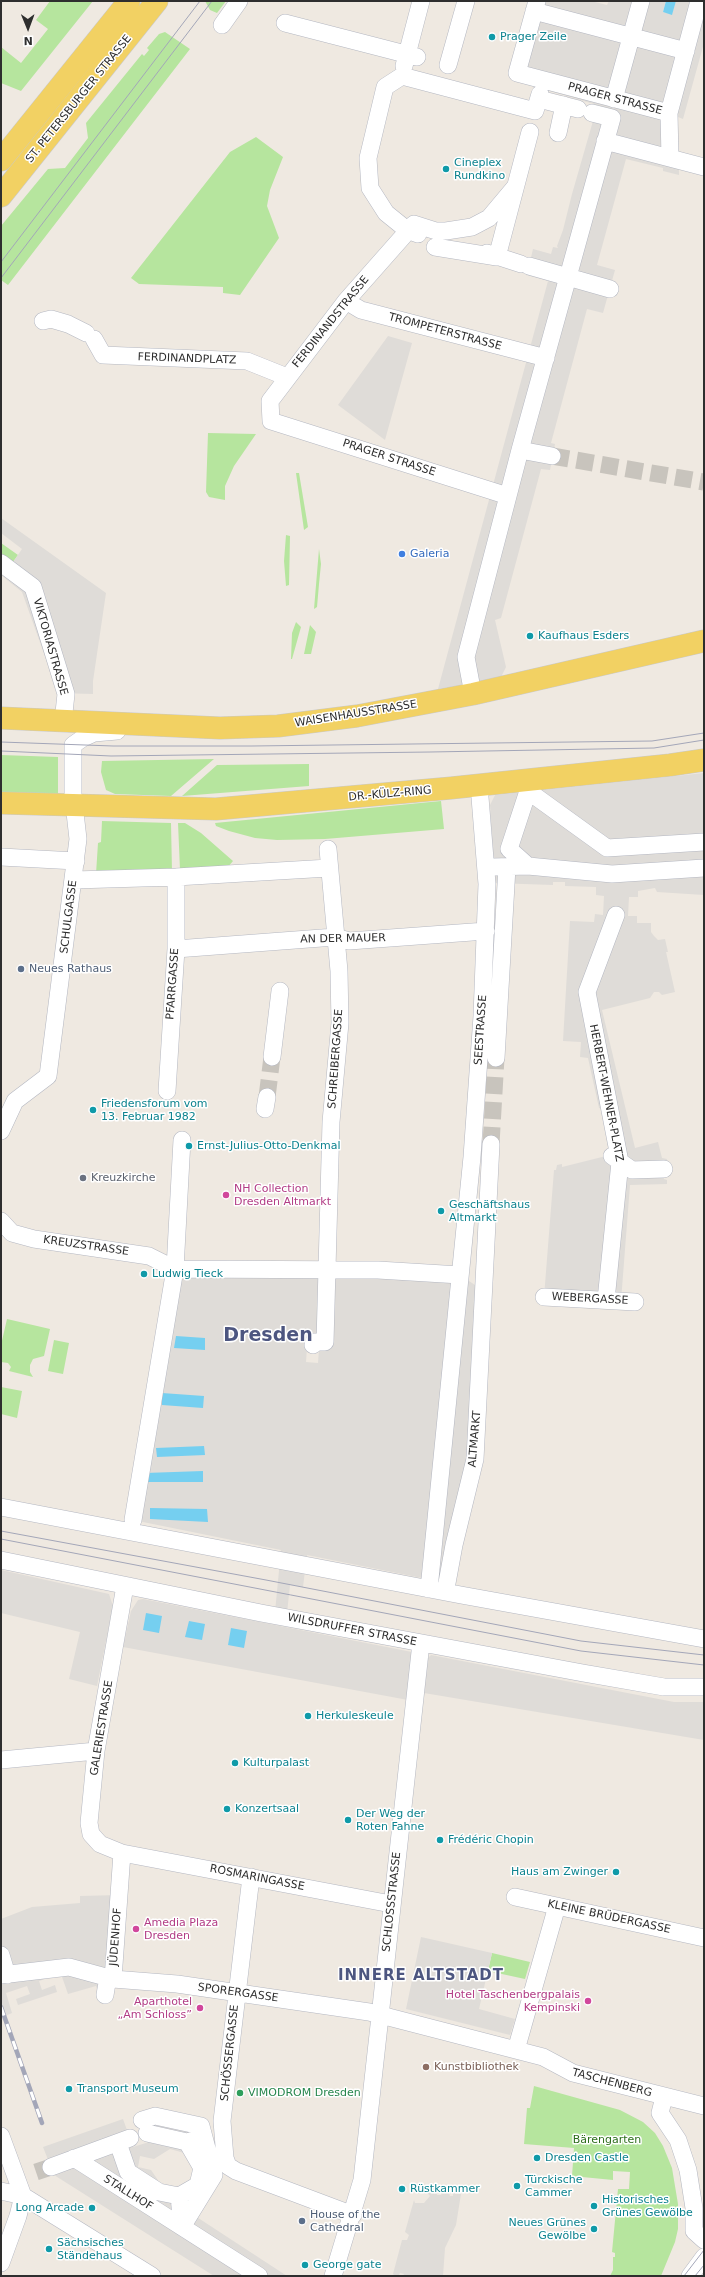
<!DOCTYPE html>
<meta charset="utf-8">
<style>
body{margin:0}
#map{position:relative;width:705px;height:2277px;overflow:hidden;background:#efe9e1;font-family:"DejaVu Sans",sans-serif}
canvas{display:block}
.frame{position:absolute;inset:0;border:2px solid #2e2e2e;pointer-events:none}
.north{position:absolute;left:8px;top:8px;width:40px;height:40px;-webkit-text-stroke:3px #fff;paint-order:stroke;rotate:179deg;font-size:11px;font-weight:700;line-height:16px;text-align:center;color:#2e2e2e}
.north::after{content:'';display:block;margin:auto;width:14px;height:18px;background:#2e2e2e;clip-path:polygon(50% 0,100% 100%,50% 72%,0 100%)}
</style>
<div id="map">
<canvas width="705" height="2277"></canvas>
<div class="frame"></div>
<div class="north">N</div>
</div>
<script>
const context = document.querySelector('canvas').getContext('2d');
context.lineJoin = 'round';
function paint(path, color) { context.fillStyle = color; context.fill(path, 'evenodd'); }
const poly = rows => new Path2D(rows.map(r => 'M' + r).join(''));
function stroke(path, color, width, dash) { context.strokeStyle = color; context.lineWidth = width; context.lineCap = dash ? 'butt' : 'round'; context.setLineDash(dash || []); context.stroke(path); }
function write(font, color, halo, rows, align = 'center') {
  context.font = font + ' "DejaVu Sans",sans-serif'; context.lineWidth = 3; context.setLineDash([]); context.textBaseline = 'middle'; context.strokeStyle = halo; context.fillStyle = color; for (const [text, x, y, turn = 0] of rows) {
    context.save(); context.translate(x, y); context.rotate((+turn || 0) * Math.PI / 180); context.textAlign = isNaN(turn) ? turn : align; if (halo) context.strokeText(text, 0, 0); context.fillText(text, 0, 0); context.restore();
  }
}
paint(poly([
 [50,1,93,1,21,91,1,83,1,47,21,63,48,29,36,20],
 [205,1,226,1,217,13,210,10],
 [165,32,190,49,8,285,1,280,1,226,48,169,65,168,88,138,86,123,142,54,144,56,149,50,147,48,159,34],
 [256,137,283,157,270,190,267,206,279,238,240,295,223,293,223,287,139,284,131,278,230,152],
 [208,433,256,434,234,466,225,486,225,500,209,497,206,492],
 [296,473,299,473,308,527,304,530],
 [286,535,290,536,289,585,286,586,284,561],
 [1,543,18,555,13,562,1,553],
 [319,549,321,564,319,584,317,607,314,609],
 [296,622,301,627,292,659,291,659,292,633],
 [310,625,316,632,311,654,304,654],
 [1,755,58,757,58,796,1,794],
 [214,759,171,796,115,794,106,790,101,772,102,761],
 [309,764,309,786,182,796,217,765],
 [441,801,444,829,325,839,277,840,255,838,229,831,216,826,215,823],
 [102,821,171,823,172,872,96,874,98,843,101,842],
 [178,823,185,823,201,833,233,861,227,868,180,870],
 [7,1319,50,1329,44,1356,33,1359,30,1365,30,1372,33,1377,9,1371,11,1367,8,1363,1,1362,1,1345],
 [54,1340,69,1343,63,1374,48,1371],
 [1,1387,22,1391,17,1418,1,1414],
 [492,1953,530,1962,525,1979,488,1971],
 [534,2086,620,2110,643,2122,655,2133,663,2146,672,2168,678,2204,678,2229,675,2242,661,2276,610,2276,613,2270,613,2257,615,2257,615,2253,612,2252,618,2189,629,2189,630,2172,613,2171,613,2180,572,2176,574,2148,524,2144,527,2108,530,2108]
]), '#b6e59e');
paint(poly([
 [532,1,591,1,607,5,609,1,666,1,663,12,672,14,676,1,704,1,704,43,683,119,678,117,679,175,663,171,663,168,626,159,597,265,615,270,603,313,587,309,551,443,555,444,550,470,541,469,501,618,495,620,506,667,500,679,438,689,548,281,526,275,529,266,533,249,551,254,553,247,558,248,557,246,563,230,572,194,593,121,594,104,511,80],
 [388,336,412,343,385,440,338,405],
 [1,518,106,593,93,681,93,694,58,693,22,592,1,575,1,553,13,562,22,549,1,533],
 [704,773,704,895,657,892,655,888,638,891,638,897,629,897,628,916,637,916,637,923,651,923,651,932,654,936,658,940,665,939,668,952,666,952,675,992,662,995,659,992,654,992,650,998,602,1010,635,1148,658,1142,662,1158,667,1159,664,1169,664,1179,667,1180,667,1184,630,1185,621,1301,544,1297,554,1170,556,1170,557,1165,562,1164,562,1167,610,1155,607,1142,610,1139,603,1109,599,1108,588,1058,580,1057,581,1042,563,1041,570,921,594,922,595,914,603,915,604,896,596,895,596,887,565,886,565,882,553,882,553,885,494,883,490,805,495,795],
 [175,1269,460,1275,484,1291,475,1459,447,1583,307,1555,303,1587,290,1585,287,1613,275,1612,281,1550,133,1520],
 [307,1348,319,1349,318,1363,306,1362],
 [1,1570,109,1594,113,1606,97,1686,69,1679,80,1632,1,1613],
 [143,1599,412,1652,408,1700,123,1647,131,1611,138,1600],
 [431,1655,674,1702,704,1702,704,1740,424,1693,428,1658],
 [119,1895,113,1979,99,1996,96,1986,68,1994,61,1974,39,1981,42,1990,55,1985,57,1992,18,2005,16,1999,30,1994,27,1986,6,1993,12,2013,1,2018,1,1919,32,1907,80,1903,80,1896],
 [421,1937,492,1953,479,2009,515,2019,510,2035,406,2009],
 [123,2119,133,2147,149,2142,144,2125,157,2121,196,2130,208,2176,186,2210,287,2276,214,2276,54,2175,43,2147],
 [170,2149,188,2154,196,2168,193,2180,177,2189,162,2186,151,2170,138,2167,140,2156,154,2159],
 [426,2191,437,2192,437,2195,441,2195,442,2193,449,2193,450,2196,453,2196,453,2193,461,2194,456,2225,445,2248,443,2276,403,2276,404,2274,400,2273,399,2275,394,2275,393,2274,402,2240,407,2240,409,2235,405,2232,414,2200,415,2203,424,2203,430,2196]
]), '#dfdcd8');
paint(poly([
 [666,1,676,1,672,15,663,12],
 [176,1336,205,1338,205,1350,174,1348],
 [162,1393,204,1396,203,1408,162,1405],
 [204,1446,205,1455,157,1457,156,1448],
 [203,1471,203,1482,145,1482,145,1473],
 [150,1508,207,1509,208,1522,150,1519],
 [146,1613,162,1616,159,1633,143,1630],
 [189,1621,205,1624,202,1640,185,1637],
 [231,1628,247,1631,244,1648,228,1645]
]), '#75cff0');
stroke(poly([
 [552,456,704,482],
 [267,1097,272,1057],
 [491,1144,496,1058],
 [36,2172,51,2167]
]), '#c8c4bd', 17, [17, 8]);
const minor = poly([
 [537,1,517,73,669,113],
 [534,11,686,51],
 [285,23,417,57],
 [222,25,239,1],
 [448,65,466,1],
 [404,66,421,1],
 [539,99,578,109],
 [614,99,641,1],
 [558,133,564,105],
 [605,141,704,167],
 [670,158,669,113,699,1],
 [418,234,407,230,386,213,370,188,368,158,385,87,402,76,535,111,540,94],
 [435,247,497,257,530,132],
 [487,253,521,264],
 [529,266,610,289],
 [346,301,361,310,546,358],
 [43,321,51,319,68,324,86,333],
 [94,339,103,355,247,361,287,377],
 [520,450,552,456],
 [508,496,271,421,270,401,346,301,414,224,436,231,446,231,472,227,489,218,515,187],
 [1,563,33,587,66,694,63,722],
 [473,694,466,657,520,450,612,118,592,113],
 [1,857,76,861],
 [528,866,509,849,528,791,607,848,704,842],
 [493,867,528,866,612,874,704,868],
 [74,880,176,877,329,868],
 [176,949,335,937,349,941,486,931],
 [272,1057,280,991],
 [496,1058,507,867],
 [167,1091,176,949,176,877],
 [265,1109,267,1097],
 [1,1131,15,1101,48,1076,78,839,73,795,73,745,83,738,94,733,117,731],
 [612,1156,632,1170,664,1169],
 [1,1221,12,1233,34,1239,149,1256,175,1269,378,1270,460,1275],
 [544,1297,635,1302],
 [606,1300,620,1162,587,992,616,915],
 [313,1345,314,1342,325,1342,331,1122,340,1023,339,971,328,849],
 [1,1507,461,1595,704,1639],
 [133,1520,175,1269,182,1140],
 [1,1560,261,1613,583,1673,664,1687,704,1687],
 [447,1583,454,1545,475,1459,491,1144],
 [125,1586,96,1751,89,1823,91,1834,100,1844,122,1853,391,1904],
 [429,1589,472,1157,482,1016,487,884,479,785],
 [1,1760,96,1751],
 [251,1877,222,2121,225,2158,228,2166,236,2171,353,2215],
 [515,1897,704,1938],
 [1,1955,7,1975],
 [1,1975,69,1967,113,1979,177,1984,369,2012,543,2057,573,2073,704,2106],
 [113,1979,122,1853],
 [105,1995,107,1983,113,1979],
 [516,2050,557,1906],
 [664,2097,660,2113,678,2140,688,2170,694,2208,694,2231,704,2240],
 [142,2120,155,2116,201,2126,214,2175,182,2227],
 [147,2133,187,2142,198,2139],
 [1,2136,23,2196,152,2276],
 [118,2143,128,2172,159,2192,179,2196,182,2227],
 [74,2158,259,2276],
 [51,2167,130,2138],
 [1,2191,23,2196],
 [179,2196,198,2185,202,2168,187,2142],
 [1,2263,18,2216,23,2196],
 [333,2276,362,2180,421,1643],
 [690,2276,704,2257]
]);
const major = poly([
 [1,160,129,1],
 [1,196,157,1],
 [1,718,220,728,278,726,357,716,473,694,704,641],
 [1,803,216,809,451,788,670,765,704,760]
]);
stroke(minor, '#b4b7c1', 18);
stroke(major, '#c9c9c9', 23);
stroke(minor, '#fff', 17);
stroke(major, '#f2d163', 22);
stroke(poly([
 [1,262,200,1],
 [1,278,212,1],
 [1,742,113,746,252,746,652,741,704,733],
 [1,751,111,756,430,752,654,748,704,740],
 [1,1531,266,1580,581,1641,704,1655],
 [1,1539,581,1651,704,1665],
 [684,2276,704,2250],
 [695,2276,704,2265]
]), '#a3a6b8', 1);
const rail = poly([
 [1,2007,42,2123]
]);
stroke(rail, '#a3a6b8', 4.5);
stroke(rail, '#fff', 3, [9]);
for (const [x, y, r, color] of [
 [492,37,4,"#0f9aa8"],
 [446,169,4,"#0f9aa8"],
 [402,554,4,"#3f7fe0"],
 [530,636,4,"#0f9aa8"],
 [21,969,4,"#5c6f8a"],
 [93,1110,4,"#0f9aa8"],
 [189,1146,4,"#0f9aa8"],
 [83,1178,4,"#6b7280"],
 [226,1195,4,"#d1479c"],
 [441,1211,4,"#0f9aa8"],
 [144,1274,4,"#0f9aa8"],
 [308,1716,4,"#0f9aa8"],
 [235,1763,4,"#0f9aa8"],
 [227,1809,4,"#0f9aa8"],
 [348,1820,4,"#0f9aa8"],
 [440,1840,4,"#0f9aa8"],
 [616,1872,4,"#0f9aa8"],
 [136,1929,4,"#d1479c"],
 [588,2001,4,"#d1479c"],
 [200,2008,4,"#d1479c"],
 [426,2067,4,"#8d6e63"],
 [69,2089,4,"#0f9aa8"],
 [240,2093,4,"#2e9e5b"],
 [537,2158,4,"#0f9aa8"],
 [517,2186,4,"#0f9aa8"],
 [402,2189,4,"#0f9aa8"],
 [594,2206,4,"#0f9aa8"],
 [92,2208,4,"#0f9aa8"],
 [302,2221,4,"#5c6f8a"],
 [594,2229,4,"#0f9aa8"],
 [49,2249,4,"#0f9aa8"],
 [305,2265,4,"#0f9aa8"]
]) { const dot = new Path2D(); dot.arc(x, y, r, 0, 2 * Math.PI); context.fillStyle = color; context.fill(dot); stroke(dot, '#fff', 1.5); }
write('11px', '#0d838f', '#fff', [
 ["Prager Zeile",500,37],
 ["Cineplex",454,163],
 ["Rundkino",454,176],
 ["Kaufhaus Esders",538,636],
 ["Friedensforum vom",101,1104],
 ["13. Februar 1982",101,1117],
 ["Ernst-Julius-Otto-Denkmal",197,1146],
 ["Geschäftshaus",449,1205],
 ["Altmarkt",449,1218],
 ["Ludwig Tieck",152,1274],
 ["Herkuleskeule",316,1716],
 ["Kulturpalast",243,1763],
 ["Konzertsaal",235,1809],
 ["Der Weg der",356,1814],
 ["Roten Fahne",356,1827],
 ["Frédéric Chopin",448,1840],
 ["Haus am Zwinger",608,1872,"right"],
 ["Transport Museum",77,2089],
 ["Dresden Castle",545,2158],
 ["Türckische",525,2180],
 ["Cammer",525,2193],
 ["Rüstkammer",410,2189],
 ["Historisches",602,2200],
 ["Grünes Gewölbe",602,2213],
 ["Long Arcade",84,2208,"right"],
 ["Neues Grünes",586,2223,"right"],
 ["Gewölbe",586,2236,"right"],
 ["Sächsisches",57,2243],
 ["Ständehaus",57,2256],
 ["George gate",313,2265]
], 'left');
write('11px', '#2e2e2e', '#fff', [
 ["ST. PETERSBURGER STRASSE",79,99,-51],
 ["PRAGER STRASSE",615,99,15],
 ["FERDINANDSTRASSE",331,322,-51],
 ["TROMPETERSTRASSE",445,332,15],
 ["FERDINANDPLATZ",187,359,2],
 ["PRAGER STRASSE",389,458,18],
 ["VIKTORIASTRASSE",50,647,74],
 ["WAISENHAUSSTRASSE",356,714,-9],
 ["DR.-KÜLZ-RING",390,794,-5],
 ["SCHULGASSE",69,917,-83],
 ["AN DER MAUER",343,939,-1],
 ["PFARRGASSE",173,984,-86],
 ["SEESTRASSE",481,1030,-86],
 ["SCHREIBERGASSE",336,1059,-86],
 ["HERBERT-WEHNER-PLATZ",606,1093,79],
 ["KREUZSTRASSE",86,1246,8],
 ["WEBERGASSE",590,1299,3],
 ["ALTMARKT",475,1439,-85],
 ["WILSDRUFFER STRASSE",352,1630,11],
 ["GALERIESTRASSE",102,1728,-81],
 ["ROSMARINGASSE",257,1878,11],
 ["SCHLOSSSTRASSE",392,1902,-84],
 ["KLEINE BRÜDERGASSE",609,1917,12],
 ["JÜDENHOF",116,1937,-86],
 ["SPORERGASSE",238,1993,8],
 ["SCHÖSSERGASSE",230,2053,-84],
 ["TASCHENBERG",612,2083,15],
 ["STALLHOF",128,2193,32]
]);
write('11px', '#366cbe', '#fff', [
 ["Galeria",410,554]
], 'left');
write('11px', '#4e5e75', '#fff', [
 ["Neues Rathaus",29,969],
 ["House of the",310,2215],
 ["Cathedral",310,2228]
], 'left');
write('11px', '#5b616d', '#fff', [
 ["Kreuzkirche",91,1178]
], 'left');
write('11px', '#b23c85', '#fff', [
 ["NH Collection",234,1189],
 ["Dresden Altmarkt",234,1202],
 ["Amedia Plaza",144,1923],
 ["Dresden",144,1936],
 ["Hotel Taschenbergpalais",580,1995,"right"],
 ["Kempinski",580,2008,"right"],
 ["Aparthotel",192,2002,"right"],
 ["„Am Schloss”",192,2015,"right"]
], 'left');
write('11px', '#785e54', '#fff', [
 ["Kunstbibliothek",434,2067]
], 'left');
write('11px', '#27864d', '#fff', [
 ["VIMODROM Dresden",248,2093]
], 'left');
write('11px', '#2c6e1b', '#fff', [
 ["Bärengarten",607,2140]
]);
context.letterSpacing = '1px';
write('bold 15px', '#4d5680', '#fff', [
 ["INNERE ALTSTADT",421,1976]
]);
context.letterSpacing = '0px';
write('bold 19px', '#4d5680', '#fff', [
 ["Dresden",268,1336]
]);
</script>
